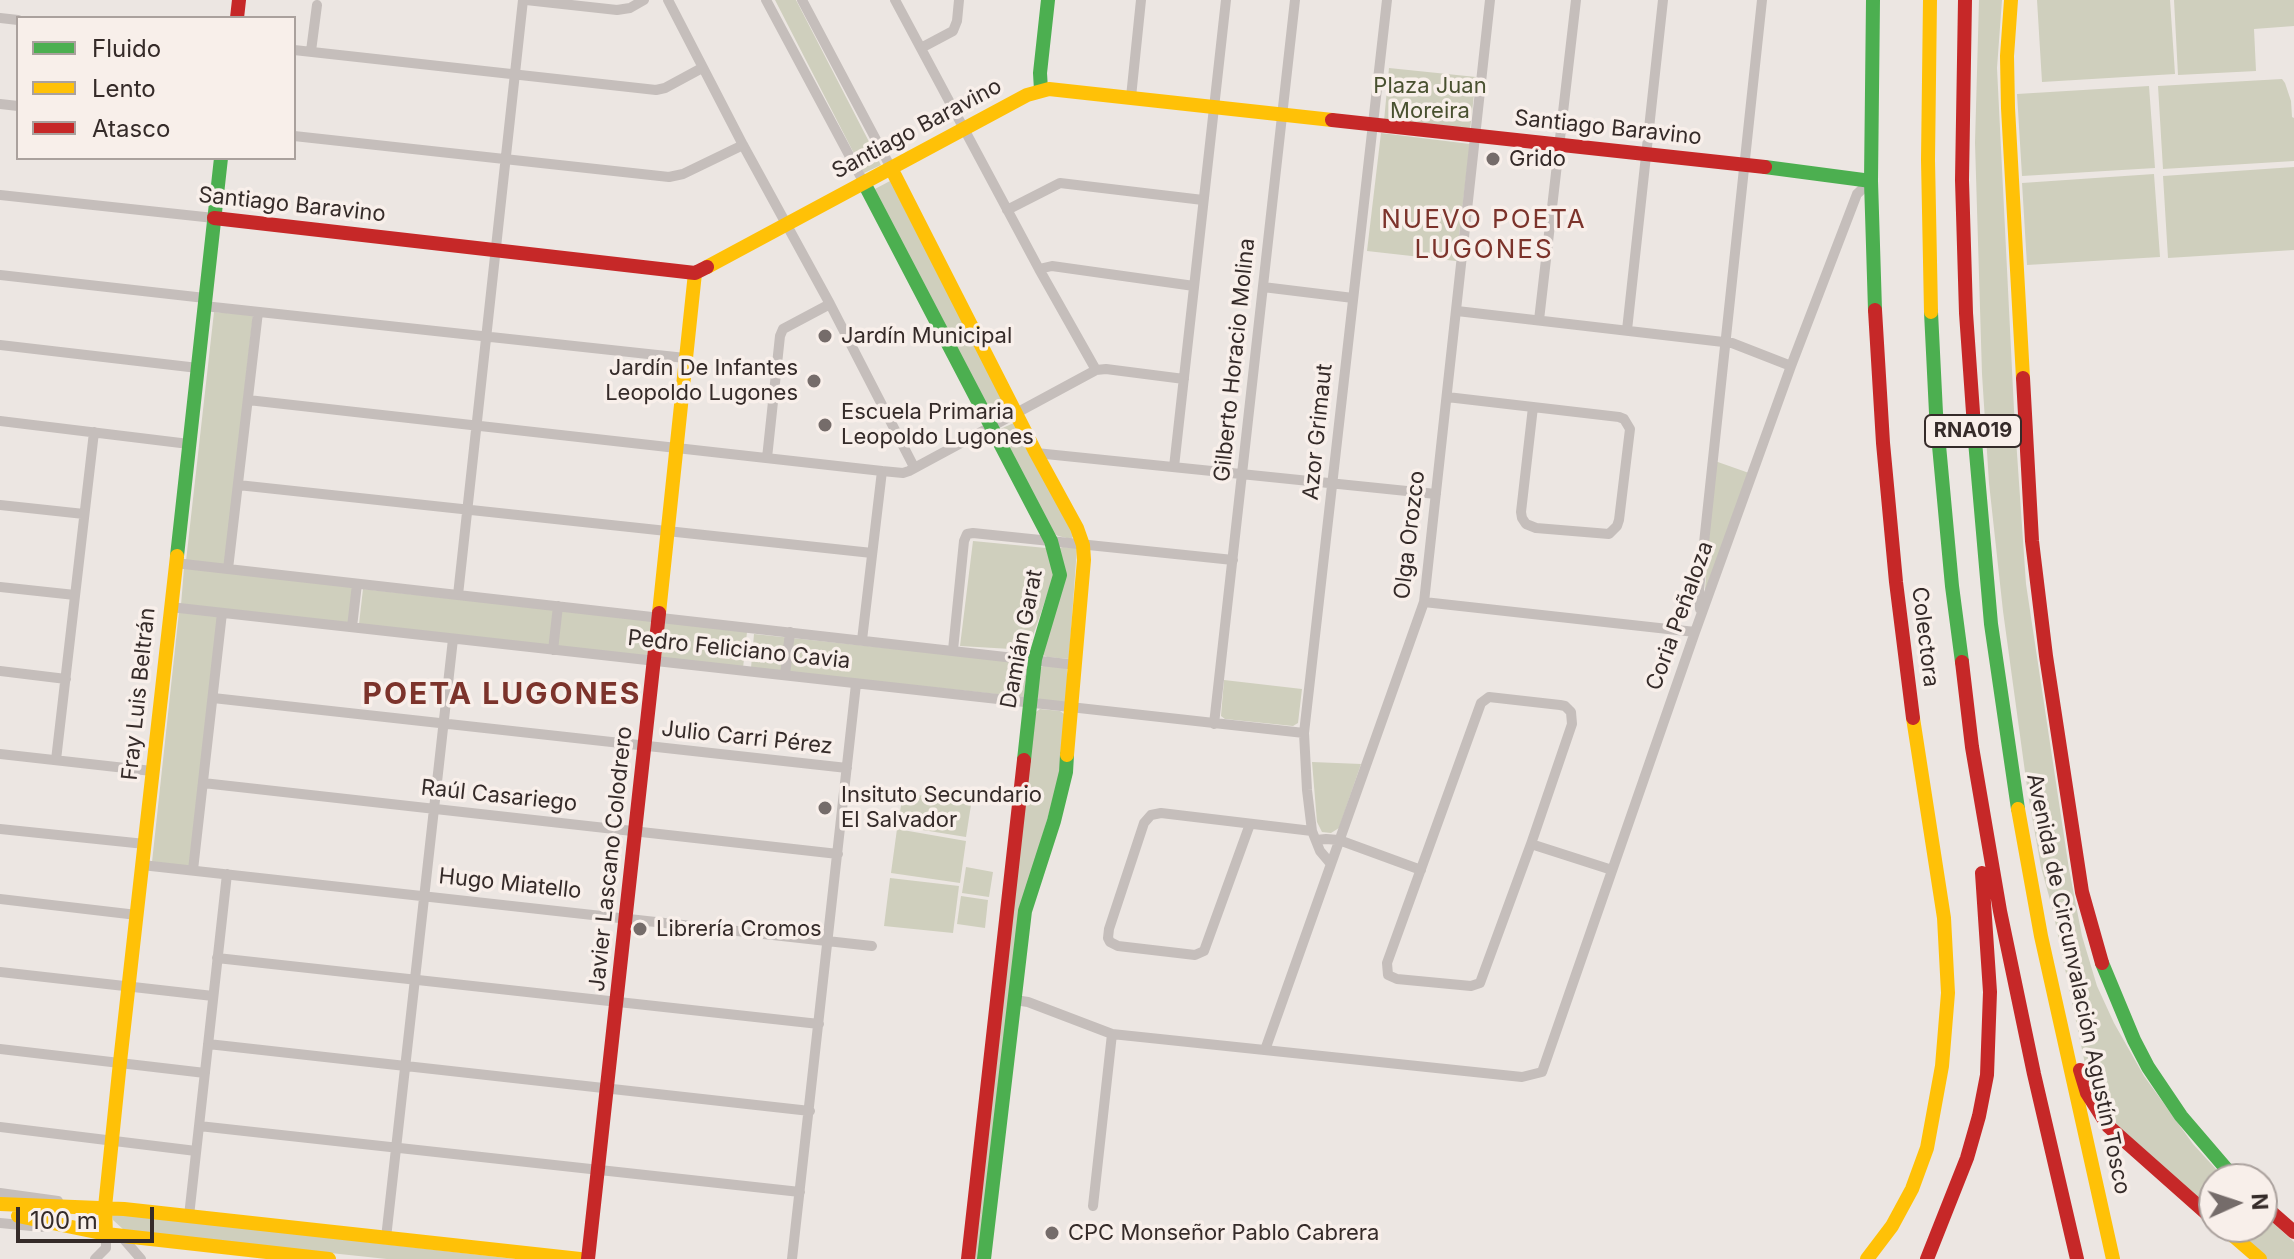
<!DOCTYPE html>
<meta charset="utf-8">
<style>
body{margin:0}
#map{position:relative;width:2294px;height:1259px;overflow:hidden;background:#ece6e2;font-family:Inter,sans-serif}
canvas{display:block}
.legend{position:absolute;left:16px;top:16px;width:280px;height:144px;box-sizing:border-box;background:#f8efea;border:2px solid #aaa19d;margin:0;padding:10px 14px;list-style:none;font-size:24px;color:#352b29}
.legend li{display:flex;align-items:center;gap:16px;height:40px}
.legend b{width:40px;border:2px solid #aaa19d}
.north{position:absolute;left:2198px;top:1163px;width:80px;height:80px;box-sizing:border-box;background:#f8efea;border:2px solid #aaa19d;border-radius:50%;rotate:87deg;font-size:22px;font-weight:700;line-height:32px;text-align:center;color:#352b29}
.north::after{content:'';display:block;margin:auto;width:28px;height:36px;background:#756c6a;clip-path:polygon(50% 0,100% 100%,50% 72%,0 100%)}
.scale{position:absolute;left:16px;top:1207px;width:138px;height:36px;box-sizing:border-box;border:4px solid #352b29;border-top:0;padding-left:10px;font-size:24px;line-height:28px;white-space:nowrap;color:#352b29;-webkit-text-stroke:6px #f8efea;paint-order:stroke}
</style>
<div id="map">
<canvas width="2294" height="1259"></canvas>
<ul class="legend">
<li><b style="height:10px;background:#4caf50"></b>Fluido</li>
<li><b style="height:10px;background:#ffc107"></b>Lento</li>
<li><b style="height:10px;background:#c62828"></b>Atasco</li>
</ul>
<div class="north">N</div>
<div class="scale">100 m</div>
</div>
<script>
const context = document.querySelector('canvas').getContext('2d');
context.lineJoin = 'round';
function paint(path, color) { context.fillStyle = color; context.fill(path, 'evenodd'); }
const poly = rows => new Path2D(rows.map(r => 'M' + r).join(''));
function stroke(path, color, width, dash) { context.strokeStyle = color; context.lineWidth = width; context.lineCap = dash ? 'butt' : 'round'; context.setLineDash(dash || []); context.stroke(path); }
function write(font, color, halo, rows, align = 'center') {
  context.font = font + ' Inter,sans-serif'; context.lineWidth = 7; context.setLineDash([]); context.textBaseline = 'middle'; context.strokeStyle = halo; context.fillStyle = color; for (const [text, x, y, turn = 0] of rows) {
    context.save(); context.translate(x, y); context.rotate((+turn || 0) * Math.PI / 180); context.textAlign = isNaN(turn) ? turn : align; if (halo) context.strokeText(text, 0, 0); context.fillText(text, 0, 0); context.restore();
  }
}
paint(poly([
 [775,0,796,0,881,165,864,173],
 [1979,0,2002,0,1997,68,2014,410,2026,584,2069,869,2082,936,2097,986,2114,1023,2144,1076,2193,1144,2225,1179,2214,1179,2214,1214,2124,1136,2088,1078,2052,907,2041,867,2028,794,2003,611,1989,483,1982,374,1975,143],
 [2037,0,2170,0,2175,74,2042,82],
 [2174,0,2294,0,2294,26,2254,29,2256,71,2178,75],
 [1389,68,1476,77,1470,130,1384,121],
 [2282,79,2285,83,2291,101,2292,117,2294,118,2294,161,2163,169,2158,86],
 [2149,86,2155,168,2022,176,2017,94],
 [1381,133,1470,144,1456,261,1367,251],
 [2294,167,2294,250,2168,258,2163,176],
 [2154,174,2160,257,2027,265,2022,183],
 [890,181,1008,408,992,417,873,190],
 [214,312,253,315,225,565,186,561],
 [1016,422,1075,535,1071,539,1058,536,1051,532,998,430],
 [1715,461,1749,473,1704,602],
 [973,541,1046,548,1054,575,1028,650,960,646],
 [1063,547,1077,548,1069,659,1047,657,1041,654,1058,548],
 [184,568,353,587,349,623,181,605],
 [363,589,555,610,551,646,359,624],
 [561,611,651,620,647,657,557,646],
 [179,612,218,616,190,866,152,862],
 [664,622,747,632,743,668,661,659],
 [754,634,1028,663,1024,697,751,668],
 [1043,666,1061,666,1067,669,1067,699,1064,703,1042,701,1035,696,1037,670],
 [1224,680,1302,689,1298,723,1293,726,1225,719,1221,716],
 [1040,709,1060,711,1067,716,1062,768,1031,875,979,1259,970,1259,1033,714],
 [1312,762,1361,764,1339,828,1331,833,1322,832,1317,822],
 [903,792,971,805,966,837,898,826],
 [897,829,966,841,960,883,891,873],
 [966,867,993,872,989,897,962,893],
 [890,878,959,886,953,933,884,926],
 [961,896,988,900,985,928,957,924],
 [114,1213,515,1259,387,1259,131,1232,124,1230,113,1220,112,1216],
 [2262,1213,2294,1242,2294,1259,2266,1259,2229,1227,2262,1227]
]), '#cfcfbd');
stroke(poly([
 [526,0,617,10,630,8,644,0],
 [668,0,743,145,830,304,914,467],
 [766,0,864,183],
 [802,0,891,168],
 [895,0,1039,269,1096,370],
 [0,18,18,20],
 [921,48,953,31,957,21,959,0],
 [294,50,656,90,665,88,702,68],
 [311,51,317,5],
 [1131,97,1141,0],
 [0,104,18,106],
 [294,136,669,177,683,174,743,145],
 [0,195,214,218],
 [1007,210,1060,183,1203,200],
 [1039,269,1052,266,1194,286],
 [0,275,205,298],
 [1263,287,1353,298],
 [204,306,685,358],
 [1457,311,1732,343,1791,366],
 [1539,320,1576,0],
 [1627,330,1663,0],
 [0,345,198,368],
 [1447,397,1619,417,1624,419,1630,429,1619,520,1617,526,1609,534,1536,528,1526,524,1522,518,1521,512,1533,407],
 [248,400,882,471],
 [0,421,189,444],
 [1036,453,1436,494],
 [767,458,780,336,783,329,830,304],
 [1174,467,1226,0],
 [238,485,872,553],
 [0,505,84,514],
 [175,563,1076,665],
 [228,569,258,312],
 [0,587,75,595],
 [458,595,523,0],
 [1424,602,1695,632],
 [170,607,1304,733],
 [1700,609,1699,590,1762,0],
 [352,627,357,584],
 [862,640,882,471,903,473,909,471,1096,370,1106,369,1184,379],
 [553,650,558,606],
 [953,650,964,541,967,534,973,533,1233,560],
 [0,671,66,679],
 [785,675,790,632],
 [213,698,847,768],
 [1214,724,1295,0],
 [0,754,152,771],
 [56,760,94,432],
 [203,783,838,854],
 [1250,824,1204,951,1195,955,1118,946,1110,942,1108,938,1109,929,1144,823,1151,815,1161,813,1312,831],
 [0,829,145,844],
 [1316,840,1326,839,1339,840,1421,870],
 [1531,844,1572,724,1571,712,1565,706,1560,705,1489,697,1481,703,1387,963,1388,975,1397,979,1471,986,1480,983,1531,844,1612,870],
 [1331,864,1320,851,1312,831,1307,790,1304,733,1387,0],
 [142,865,872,946],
 [193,870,222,613],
 [0,899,137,915],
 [217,958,819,1024],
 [0,972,213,996],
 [1015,1000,1028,1002,1112,1034,1522,1077,1542,1072,1695,632,1791,366,1857,194,1871,181],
 [208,1044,810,1111],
 [0,1049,205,1073],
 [1265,1050,1424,602,1490,0],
 [199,1126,800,1192],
 [0,1127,196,1151],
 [0,1193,58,1201],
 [1093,1206,1112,1034],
 [189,1216,227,874],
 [0,1223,42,1227],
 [121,1236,141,1259],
 [386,1238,453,639],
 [95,1259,106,1248,106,1234],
 [792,1259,856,684]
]), '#c5bebb', 10);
stroke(poly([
 [1873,0,1871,181,1875,310],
 [1041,90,1040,73,1048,0],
 [1765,167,1871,181],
 [864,183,1051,541,1060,575,1035,659,1024,760],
 [1931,312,1936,413,1952,586,1962,662],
 [1975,441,1991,624,2018,809],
 [177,556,221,158],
 [2102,963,2134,1040,2148,1067,2181,1116,2235,1179],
 [984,1259,1025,911,1054,821,1066,772,1067,755]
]), '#4caf50', 14);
stroke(poly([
 [1930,0,1928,160,1931,312],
 [2011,0,2007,56,2008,108,2023,378],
 [891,168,1036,453,1077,528,1083,545,1084,560,1067,755],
 [707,267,1027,95,1049,89,1332,120],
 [659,613,695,273],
 [2018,809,2041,936,2113,1259],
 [0,1204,124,1209,580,1259],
 [18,1216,106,1234,329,1259],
 [2223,1227,2260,1259],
 [106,1234,105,1207,120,1062,177,556],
 [1867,1259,1892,1226,1912,1189,1927,1148,1942,1066,1948,993,1944,918,1913,718]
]), '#ffc107', 14);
stroke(poly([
 [1965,0,1962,180,1966,313,1975,441],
 [237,18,239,0],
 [1332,120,1765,167],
 [214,218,695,273,707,267],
 [1875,310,1883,443,1896,582,1913,718],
 [2023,378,2032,541,2046,656,2082,892,2102,963],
 [1962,662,1972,747,2000,911,2034,1074,2077,1259],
 [2080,1070,2087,1093,2108,1126,2214,1220],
 [2262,1204,2294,1232],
 [588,1259,659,613],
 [968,1259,1024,760],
 [1927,1259,1967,1158,1979,1116,1987,1075,1990,992,1982,873]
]), '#c62828', 14);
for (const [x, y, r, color] of [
 [1493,159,8,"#756c6a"],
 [825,336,8,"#756c6a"],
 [814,381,8,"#756c6a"],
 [825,425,8,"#756c6a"],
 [825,808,8,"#756c6a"],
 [640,929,8,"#756c6a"],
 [1052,1233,8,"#756c6a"]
]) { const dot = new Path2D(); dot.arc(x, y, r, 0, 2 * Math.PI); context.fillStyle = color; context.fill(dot); stroke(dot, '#f8efea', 3); }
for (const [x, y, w] of [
 [1973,431,96]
]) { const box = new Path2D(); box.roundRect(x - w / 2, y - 16, w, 32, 6); context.fillStyle = '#f8efea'; context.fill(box); stroke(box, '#352b29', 2); }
write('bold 20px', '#352b29', null, [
 ["RNA019",1973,431]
]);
write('22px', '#495130', '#f8efea', [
 ["Plaza Juan",1430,86],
 ["Moreira",1430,111]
]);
write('22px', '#352b29', '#f8efea', [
 ["Santiago Baravino",1608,128,6],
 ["Santiago Baravino",917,129,-28],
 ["Santiago Baravino",292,205,6],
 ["Gilberto Horacio Molina",1235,360,-84],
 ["Azor Grimaut",1318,432,-84],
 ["Olga Orozco",1410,535,-83],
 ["Coria Peñaloza",1680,616,-70],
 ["Colectora",1925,637,83],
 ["Damián Garat",1022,639,-79],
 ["Pedro Feliciano Cavia",739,650,6],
 ["Fray Luis Beltrán",139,694,-84],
 ["Julio Carri Pérez",747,738,6],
 ["Raúl Casariego",499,796,6],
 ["Javier Lascano Colodrero",611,859,-84],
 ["Hugo Miatello",510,884,6],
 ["Avenida de Circunvalación Agustín Tosco",2078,984,78]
]);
write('22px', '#352b29', '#f8efea', [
 ["Grido",1509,159],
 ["Jardín Municipal",841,336],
 ["Jardín De Infantes",798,368,"right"],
 ["Leopoldo Lugones",798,393,"right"],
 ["Escuela Primaria",841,412],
 ["Leopoldo Lugones",841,437],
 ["Insituto Secundario",841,795],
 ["El Salvador",841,820],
 ["Librería Cromos",656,929],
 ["CPC Monseñor Pablo Cabrera",1068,1233]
], 'left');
context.letterSpacing = '2px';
write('26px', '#7c332b', '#f8efea', [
 ["NUEVO POETA",1484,220],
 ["LUGONES",1484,250]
]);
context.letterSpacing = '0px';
context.letterSpacing = '2px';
write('bold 30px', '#7c332b', '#f8efea', [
 ["POETA LUGONES",502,695]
]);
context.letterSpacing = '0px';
</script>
